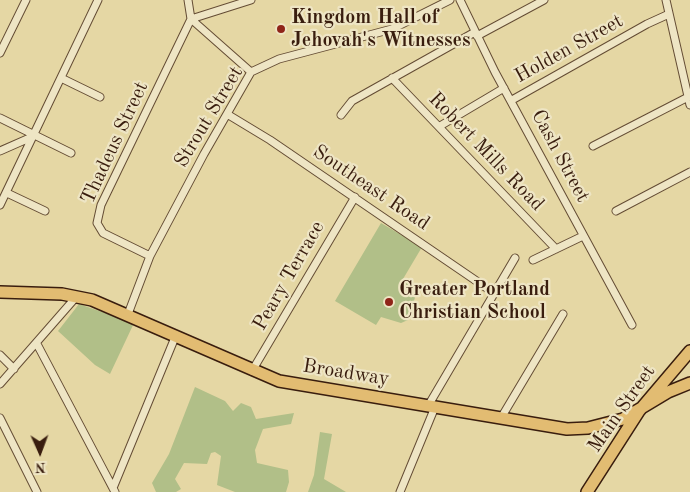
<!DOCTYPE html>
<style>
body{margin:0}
#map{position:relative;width:690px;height:492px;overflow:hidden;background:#e5d7a4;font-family:"Old Standard TT",serif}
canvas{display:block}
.north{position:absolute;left:15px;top:427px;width:50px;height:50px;-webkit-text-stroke:4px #eee5c4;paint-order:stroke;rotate:178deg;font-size:14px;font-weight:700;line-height:20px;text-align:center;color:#391d0e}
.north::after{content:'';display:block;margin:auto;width:18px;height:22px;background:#391d0e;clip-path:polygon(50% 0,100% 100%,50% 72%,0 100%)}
</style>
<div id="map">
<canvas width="690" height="492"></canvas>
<div class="north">N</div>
</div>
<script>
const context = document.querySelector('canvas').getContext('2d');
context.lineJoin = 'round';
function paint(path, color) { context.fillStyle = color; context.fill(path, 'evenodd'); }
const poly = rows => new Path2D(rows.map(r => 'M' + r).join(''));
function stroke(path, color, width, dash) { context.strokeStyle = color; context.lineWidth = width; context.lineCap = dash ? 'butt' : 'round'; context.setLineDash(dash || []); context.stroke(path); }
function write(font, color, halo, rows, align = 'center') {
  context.font = font + ' "Old Standard TT",serif'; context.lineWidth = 4.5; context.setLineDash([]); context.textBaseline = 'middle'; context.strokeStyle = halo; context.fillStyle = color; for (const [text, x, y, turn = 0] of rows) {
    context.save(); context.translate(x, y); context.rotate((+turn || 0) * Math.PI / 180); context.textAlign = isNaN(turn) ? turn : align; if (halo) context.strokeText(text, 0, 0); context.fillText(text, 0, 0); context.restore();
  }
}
paint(poly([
 [381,223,422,247,403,279,418,288,408,320,401,323,381,317,376,325,335,301],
 [79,304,134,323,110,374,95,365,58,331],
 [195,387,225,401,233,411,241,403,251,407,256,419,294,413,291,424,263,429,255,450,257,463,288,470,289,482,286,492,235,492,217,485,221,456,215,452,211,453,207,464,184,463,175,479,181,489,176,492,156,492,152,483,169,454],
 [320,432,332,434,324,479,346,492,308,492,314,475]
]), '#b1bf88');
const street = poly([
 [188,0,191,19,251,72],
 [460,0,495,72,632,325],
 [666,0,690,105],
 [477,36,544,0],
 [0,53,26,0],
 [61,78,100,97],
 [392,78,556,249],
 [512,100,647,24,669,14],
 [227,114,270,140,494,293],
 [341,115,352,101,475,32],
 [0,118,71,153],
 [440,126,504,88],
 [593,146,690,96],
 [0,151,34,136],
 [7,193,45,211],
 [0,205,98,0],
 [616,211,690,172],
 [150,256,103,233,97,223,101,205,191,19,251,0],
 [533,260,583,236],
 [128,314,150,256,204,154,251,72,279,59,392,29,450,0],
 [37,344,115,492],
 [0,355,14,369],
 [252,371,355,197],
 [0,384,77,296],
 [428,406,515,258],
 [0,418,37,492],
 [501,418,563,314],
 [113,488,176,335],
 [400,492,435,407]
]);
const primary = poly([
 [0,292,62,294,92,300,279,381,567,429,588,428,623,419,668,392,690,383],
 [587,492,639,411,690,351]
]);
stroke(street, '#644c34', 9);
stroke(primary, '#391d0e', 14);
stroke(street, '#eee5c4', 7);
stroke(primary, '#e2bc72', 11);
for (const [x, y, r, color] of [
 [281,29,5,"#8f2418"],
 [389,302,5,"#8f2418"]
]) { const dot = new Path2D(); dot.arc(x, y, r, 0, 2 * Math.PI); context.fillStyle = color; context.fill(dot); stroke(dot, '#eee5c4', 2); }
write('bold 20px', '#391d0e', '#eee5c4', [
 ["Kingdom Hall of",291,18],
 ["Jehovah's Witnesses",291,41],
 ["Greater Portland",399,290],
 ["Christian School",399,313]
], 'left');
write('20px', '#391d0e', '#eee5c4', [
 ["Holden Street",569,49,-29],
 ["Strout Street",209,117,-59],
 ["Thadeus Street",115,143,-65],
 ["Robert Mills Road",486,152,46],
 ["Cash Street",560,156,62],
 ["Southeast Road",371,188,34],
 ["Peary Terrace",289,276,-60],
 ["Broadway",346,373,9],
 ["Main Street",622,409,-55]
]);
</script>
